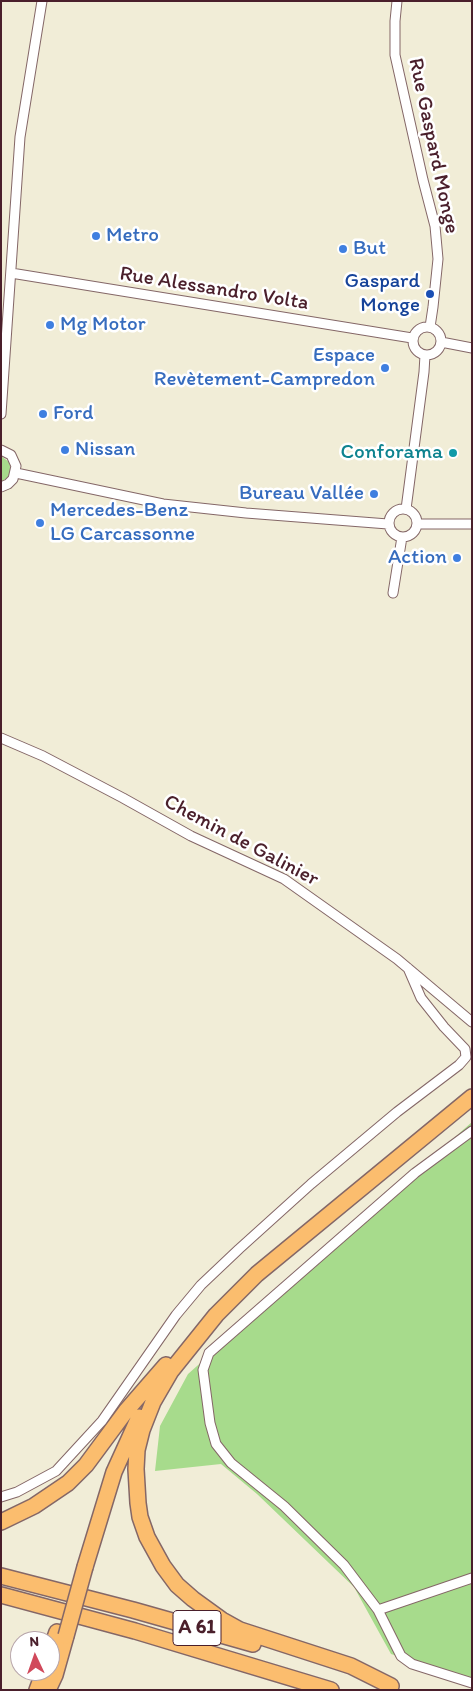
<!DOCTYPE html>
<meta charset="utf-8">
<style>
body{margin:0}
#map{position:relative;width:473px;height:1691px;overflow:hidden;background:#f1edd7;font-family:Itim,sans-serif}
canvas{display:block}
.frame{position:absolute;inset:0;border:2px solid #4a1f2b;pointer-events:none}
.north{position:absolute;left:10px;top:1631px;width:50px;height:50px;box-sizing:border-box;background:#fff;border:1px solid #b7a5aa;border-radius:50%;rotate:357deg;font-size:14px;font-weight:700;line-height:20px;text-align:center;color:#4a1f2b}
.north::after{content:'';display:block;margin:auto;width:18px;height:22px;background:#d1495b;clip-path:polygon(50% 0,100% 100%,50% 72%,0 100%)}
</style>
<div id="map">
<canvas width="473" height="1691"></canvas>
<div class="frame"></div>
<div class="north">N</div>
</div>
<script>
const context = document.querySelector('canvas').getContext('2d');
context.lineJoin = 'round';
function paint(path, color) { context.fillStyle = color; context.fill(path, 'evenodd'); }
const poly = rows => new Path2D(rows.map(r => 'M' + r).join(''));
function stroke(path, color, width, dash) { context.strokeStyle = color; context.lineWidth = width; context.lineCap = dash ? 'butt' : 'round'; context.setLineDash(dash || []); context.stroke(path); }
function write(font, color, halo, rows, align = 'center') {
  context.font = font + ' Itim,sans-serif'; context.lineWidth = 5; context.setLineDash([]); context.textBaseline = 'middle'; context.strokeStyle = halo; context.fillStyle = color; for (const [text, x, y, turn = 0] of rows) {
    context.save(); context.translate(x, y); context.rotate((+turn || 0) * Math.PI / 180); context.textAlign = isNaN(turn) ? turn : align; if (halo) context.strokeText(text, 0, 0); context.fillText(text, 0, 0); context.restore();
  }
}
paint(poly([
 [1,456,9,462,11,470,8,477,1,482],
 [472,1122,472,1680,391,1654,354,1587,257,1494,221,1464,155,1471,160,1426,188,1374]
]), '#a7db8c');
const minor = poly([
 [397,1,395,21,395,55,423,180,435,226,438,259,433,307,430,327],
 [11,273,412,338],
 '413 341a14 14 0 1 1 28 0a14 14 0 1 1-28 0Z',
 [441,342,472,348],
 [1,414,20,137,42,1],
 [1,450,11,455,16,466,13,479,8,484,1,487],
 [16,473,163,504,246,513,388,524],
 '389 523a14 14 0 1 1 28 0a14 14 0 1 1-28 0Z',
 [406,509,424,372,425,355],
 [417,524,472,524],
 [393,593,402,537],
 [1,738,43,756,123,798,191,836,284,879,397,959,472,1022],
 [472,1131,415,1173,209,1353,203,1370,210,1423,216,1444,231,1463,284,1506,344,1565,378,1610,401,1656,412,1664,472,1683],
 [1,1497,17,1492,56,1471,102,1421,176,1315,201,1285,239,1249,311,1184,397,1112,459,1065,466,1057,465,1049,444,1027,421,998,408,968],
 [378,1610,472,1578]
]);
const motorway = poly([
 [1,1522,34,1506,68,1483,86,1465,126,1411,166,1365],
 [85,1567,114,1472,139,1417],
 [1,1576,133,1610,253,1644],
 [1,1595,135,1631,331,1690],
 [50,1652,57,1632],
 [391,1686,351,1666,240,1630,222,1620,193,1599,177,1585,163,1566,147,1537,140,1517,138,1503,136,1469,137,1450,142,1430,153,1402,171,1371,216,1315,257,1274,472,1097],
 [37,1690,44,1671],
 [48,1690,55,1675,66,1636]
]);
stroke(minor, '#846767', 11);
stroke(motorway, '#846767', 18);
stroke(minor, '#fff', 9);
stroke(motorway, '#fbbd6e', 15);
const motorwayBridge = poly([
 [66,1636,85,1567]
]);
stroke(motorwayBridge, '#846767', 18, []);
stroke(motorwayBridge, '#fbbd6e', 15);
for (const [x, y, r, color] of [
 [96,236,5,"#3f7fe0"],
 [343,249,5,"#3f7fe0"],
 [430,294,5,"#1a4fb4"],
 [50,325,5,"#3f7fe0"],
 [385,368,5,"#3f7fe0"],
 [43,414,5,"#3f7fe0"],
 [65,450,5,"#3f7fe0"],
 [453,453,5,"#0f9aa8"],
 [374,494,5,"#3f7fe0"],
 [40,523,5,"#3f7fe0"],
 [457,558,5,"#3f7fe0"]
]) { const dot = new Path2D(); dot.arc(x, y, r, 0, 2 * Math.PI); context.fillStyle = color; context.fill(dot); stroke(dot, '#fff', 2); }
for (const [x, y, w] of [
 [197,1628,48]
]) { const box = new Path2D(); box.roundRect(x - w / 2, y - 17.5, w, 35, 4); context.fillStyle = '#fff'; context.fill(box); stroke(box, '#4a1f2b', 1); }
write('bold 20px', '#4a1f2b', null, [
 ["A 61",197,1628]
]);
write('21px', '#4a1f2b', '#fff', [
 ["Rue Gaspard Monge",433,146,78],
 ["Rue Alessandro Volta",214,289,9],
 ["Chemin de Galinier",241,841,28]
]);
write('21px', '#366cbe', '#fff', [
 ["Metro",106,236],
 ["But",353,249],
 ["Mg Motor",60,325],
 ["Espace",375,356,"right"],
 ["Revètement-Campredon",375,380,"right"],
 ["Ford",53,414],
 ["Nissan",75,450],
 ["Bureau Vallée",364,494,"right"],
 ["Mercedes-Benz",50,511],
 ["LG Carcassonne",50,535],
 ["Action",447,558,"right"]
], 'left');
write('21px', '#164399', '#fff', [
 ["Gaspard",420,282],
 ["Monge",420,306]
], 'right');
write('21px', '#0d838f', '#fff', [
 ["Conforama",443,453]
], 'right');
</script>
